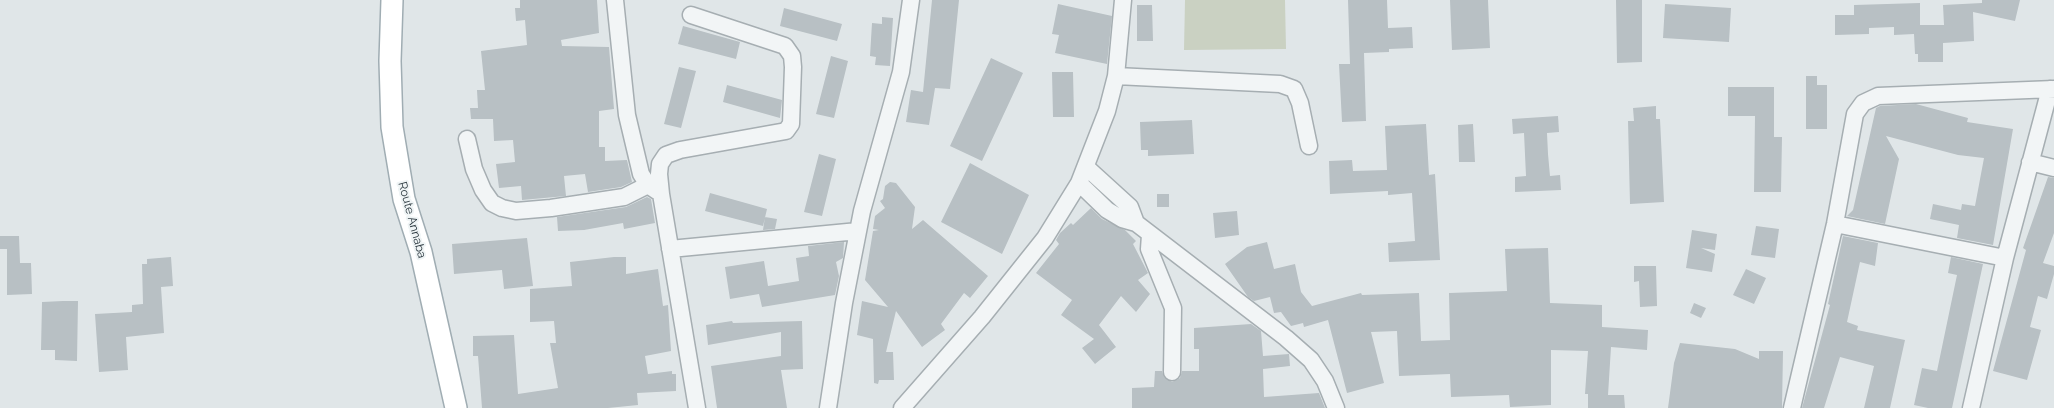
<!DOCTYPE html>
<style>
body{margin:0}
canvas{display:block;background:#e0e6e8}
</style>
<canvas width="2054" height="408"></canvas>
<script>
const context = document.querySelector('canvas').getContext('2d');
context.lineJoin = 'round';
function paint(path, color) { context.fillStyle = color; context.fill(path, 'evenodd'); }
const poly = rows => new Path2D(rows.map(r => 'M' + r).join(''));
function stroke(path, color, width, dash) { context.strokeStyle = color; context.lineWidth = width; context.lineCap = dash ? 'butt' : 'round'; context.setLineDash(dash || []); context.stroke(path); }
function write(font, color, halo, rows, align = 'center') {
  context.font = font + ' Raleway,sans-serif'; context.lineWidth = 4; context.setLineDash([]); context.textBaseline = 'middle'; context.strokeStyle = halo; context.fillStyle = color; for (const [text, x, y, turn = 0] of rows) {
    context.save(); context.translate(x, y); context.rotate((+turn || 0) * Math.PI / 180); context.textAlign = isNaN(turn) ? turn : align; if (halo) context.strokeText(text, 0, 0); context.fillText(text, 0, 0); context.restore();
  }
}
paint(poly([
 [1185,0,1285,0,1286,49,1184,50]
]), '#cad1c2');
paint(poly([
 [520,0,597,0,599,33,561,40,562,46,609,47,614,109,599,111,599,147,605,147,605,161,627,160,632,182,621,187,588,192,585,174,564,176,566,196,522,200,521,186,499,188,496,164,515,162,513,140,494,141,493,119,471,119,470,108,478,108,477,90,485,90,481,51,527,45,525,20,516,21,515,8,520,8],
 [932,0,959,0,950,89,935,88,929,125,906,122,911,90,923,92],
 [1348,0,1387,0,1388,28,1412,27,1413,48,1389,49,1389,52,1364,53,1366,121,1342,122,1339,64,1350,64],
 [1450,0,1488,0,1490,48,1452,50],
 [1616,0,1642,0,1642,62,1617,63],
 [1982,0,2020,0,2015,21,1973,12,1974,41,1943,43,1943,62,1918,62,1918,54,1915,54,1914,34,1894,35,1894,27,1869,28,1869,34,1835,35,1835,15,1854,15,1854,5,1920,3,1920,25,1944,25,1943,5,1982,3],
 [1058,4,1112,16,1107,64,1055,53,1059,35,1052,34],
 [1665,4,1731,8,1729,42,1663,38],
 [1137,5,1152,5,1153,41,1137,41],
 [784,8,842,24,837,41,780,26],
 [882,17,893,18,890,66,875,65,876,57,870,56,872,23,882,24],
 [683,26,740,42,736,59,678,44],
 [831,56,848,61,834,118,816,114],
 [991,58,1023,73,982,161,950,146],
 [679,67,696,71,681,128,664,124],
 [1052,72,1073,72,1074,117,1053,117],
 [1806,76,1817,76,1817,85,1827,85,1827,129,1806,129],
 [727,85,782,100,780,118,723,102],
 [1728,87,1774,87,1774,137,1782,137,1781,192,1754,192,1755,116,1728,116],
 [1916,104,1968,118,1967,122,2013,129,1993,245,1957,238,1959,225,1930,219,1933,204,1961,210,1962,204,1975,206,1984,158,1958,155,1886,136,1899,159,1885,224,1847,216,1853,210,1876,108,1880,106],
 [1656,106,1656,119,1660,119,1664,202,1630,204,1628,121,1634,121,1633,108],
 [1558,116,1559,132,1547,133,1548,154,1550,176,1560,175,1561,190,1515,192,1515,177,1526,176,1524,133,1513,134,1512,119],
 [1192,120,1194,154,1148,156,1148,150,1141,150,1140,122],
 [1426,124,1429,175,1435,174,1440,260,1389,262,1388,243,1415,241,1412,193,1388,195,1388,191,1330,194,1329,161,1352,160,1353,171,1387,170,1385,126],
 [1473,124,1475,162,1459,162,1458,125],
 [819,154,836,159,822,216,804,212],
 [970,163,1029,195,1002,254,941,222],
 [2048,177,2054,178,2054,233,2043,263,2054,266,2054,274,2047,299,2038,296,2030,327,2041,330,2027,380,1993,371,2026,250,2023,248],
 [890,182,896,183,915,207,912,229,923,220,988,276,970,298,964,293,941,324,945,330,922,347,896,311,886,352,893,352,894,380,879,380,878,384,874,383,873,339,857,335,862,301,888,307,865,280,873,231,879,230,873,229,875,216,885,208,880,201,883,199,885,186],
 [710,193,767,209,763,226,705,211],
 [1157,194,1169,194,1169,207,1157,207],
 [647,197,651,199,655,223,624,229,623,223,584,230,558,231,557,217,626,207],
 [1091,208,1102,219,1125,230,1136,241,1133,244,1148,273,1138,280,1150,294,1136,312,1121,296,1099,325,1116,347,1095,364,1082,348,1094,339,1061,315,1072,300,1036,273,1059,244,1056,240,1060,233,1071,223,1073,225],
 [1237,211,1239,235,1215,238,1213,213],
 [765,217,777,219,775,229,763,230],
 [1756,226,1779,229,1775,258,1751,255],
 [1692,230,1717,234,1715,250,1701,248,1715,254,1712,272,1686,268],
 [0,236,19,236,20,263,31,263,32,294,7,295,7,249,0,249],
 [1843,236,1878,243,1875,266,1860,262,1847,322,1858,326,1857,330,1905,340,1890,408,1864,408,1874,366,1840,357,1824,408,1802,408,1830,305,1828,304],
 [527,238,533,286,504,289,502,270,454,274,452,244],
 [844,242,843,258,836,262,839,276,835,295,762,307,759,294,730,299,725,267,764,261,768,286,799,281,796,258,809,256,808,246],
 [1267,242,1274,269,1295,264,1301,292,1312,306,1361,293,1362,295,1419,293,1421,341,1450,340,1449,293,1507,291,1505,249,1548,248,1550,303,1602,305,1602,327,1648,330,1647,350,1611,347,1608,395,1624,395,1625,408,1588,408,1588,394,1585,394,1588,351,1551,350,1551,405,1510,407,1509,395,1451,397,1450,374,1399,376,1397,331,1371,332,1384,383,1347,393,1328,320,1304,327,1303,323,1291,326,1281,312,1274,313,1270,297,1254,301,1248,297,1225,264,1247,247],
 [171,257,173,286,161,287,164,333,126,337,128,370,99,372,95,314,132,312,132,305,143,304,142,264,147,264,147,259],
 [614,257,626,257,626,274,658,269,663,306,668,305,671,351,645,356,648,374,672,371,672,374,676,374,676,391,637,393,638,405,608,408,482,408,478,356,473,356,473,336,514,335,518,394,558,388,550,343,556,343,554,321,530,322,530,289,572,286,570,262],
 [1951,257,1983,264,1952,408,1928,408,1914,405,1922,368,1937,371,1957,275,1948,273],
 [1634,266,1656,266,1657,306,1640,307,1639,281,1634,282],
 [1746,269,1766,278,1754,304,1733,295],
 [63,301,78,301,77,361,55,360,55,350,41,350,42,302],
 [1694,303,1706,308,1701,318,1690,313],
 [732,321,733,323,802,321,803,369,781,370,787,408,717,408,711,366,781,356,781,332,708,345,706,325],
 [1251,324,1261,331,1263,356,1289,354,1290,366,1263,369,1264,397,1319,393,1325,408,1132,408,1132,388,1154,387,1155,371,1162,371,1164,377,1172,382,1180,378,1182,371,1199,371,1199,349,1194,349,1194,328],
 [1680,343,1735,349,1759,359,1759,351,1783,351,1782,408,1668,408,1674,363]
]), '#b8c0c4');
const minor = poly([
 [615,0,627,115,641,174,648,185,657,191],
 [691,15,785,46,792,56,793,67,791,124,786,131,680,150,666,155,660,164,659,174,661,194,697,408],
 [1116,76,1280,84,1294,89,1300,103,1309,146],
 [467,139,474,169,483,190,492,203,502,208,516,211,551,208,624,197,648,185],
 [2030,162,2054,168],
 [1086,167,1130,207,1136,223],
 [1079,183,1107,210,1122,219,1136,223,1286,338,1311,360,1325,381,1336,408],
 [1835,224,2005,258],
 [1150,235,1149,249,1173,308,1172,372],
 [670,249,858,231],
 [828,408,844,303,862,211,901,72,911,0],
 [902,408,982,317,1045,238,1079,183,1107,111,1116,76,1123,0],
 [1792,408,1835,224,1855,114,1863,103,1878,96,2054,89],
 [1971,408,2005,258,2050,89]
]);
const major = poly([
 [392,0,390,61,392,127,404,199,421,252,456,408]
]);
stroke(minor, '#a6aeb2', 19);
stroke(major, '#a0adb3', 24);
stroke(minor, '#f2f5f6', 16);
stroke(major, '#fff', 21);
write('12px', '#2a373e', '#eff4f5', [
 ["Route Annaba",412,220,75]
]);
</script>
